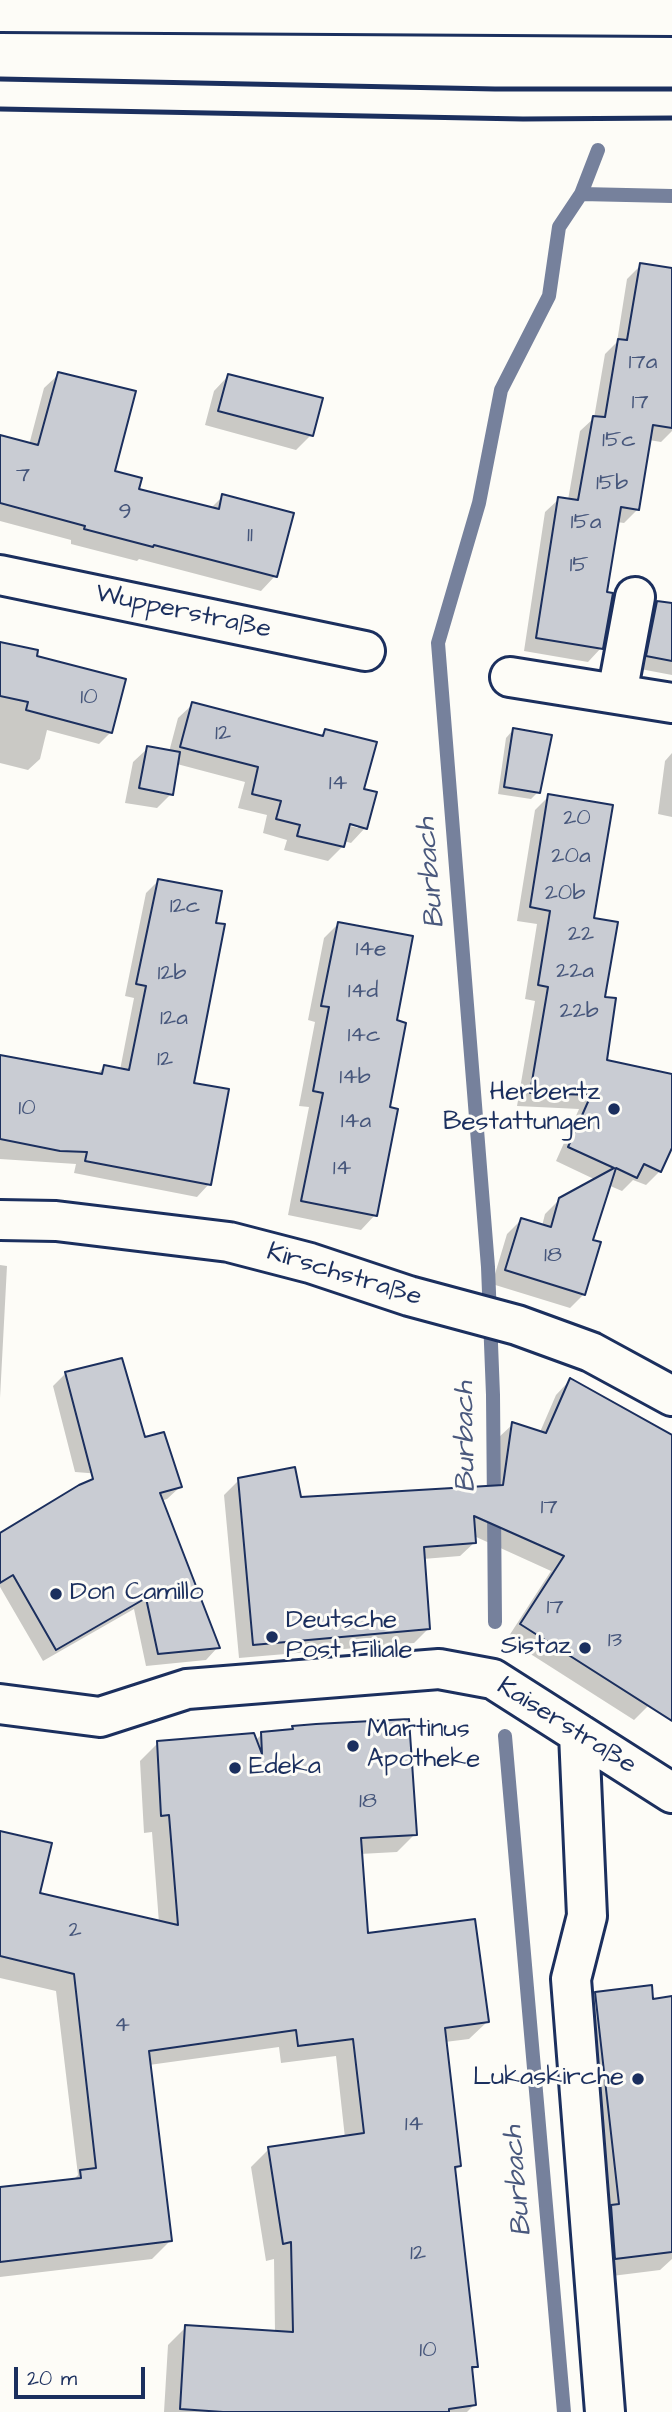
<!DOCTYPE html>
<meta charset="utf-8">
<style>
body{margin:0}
#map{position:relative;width:672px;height:2412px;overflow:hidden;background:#fdfcf7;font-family:"Architects Daughter",sans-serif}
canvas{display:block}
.scale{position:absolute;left:14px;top:2367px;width:131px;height:32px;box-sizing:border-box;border:4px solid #1b2f5e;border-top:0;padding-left:9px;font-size:21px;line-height:24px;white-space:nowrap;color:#1b2f5e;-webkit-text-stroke:5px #fdfcf7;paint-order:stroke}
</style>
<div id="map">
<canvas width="672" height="2412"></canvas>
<div class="scale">20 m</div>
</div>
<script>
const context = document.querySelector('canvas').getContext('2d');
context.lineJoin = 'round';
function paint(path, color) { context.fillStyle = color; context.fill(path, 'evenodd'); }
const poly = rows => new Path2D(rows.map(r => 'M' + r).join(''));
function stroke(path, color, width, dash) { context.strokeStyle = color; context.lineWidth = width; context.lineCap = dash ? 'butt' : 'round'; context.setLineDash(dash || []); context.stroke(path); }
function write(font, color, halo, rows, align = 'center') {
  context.font = font + ' "Architects Daughter",sans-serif'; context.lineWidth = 6; context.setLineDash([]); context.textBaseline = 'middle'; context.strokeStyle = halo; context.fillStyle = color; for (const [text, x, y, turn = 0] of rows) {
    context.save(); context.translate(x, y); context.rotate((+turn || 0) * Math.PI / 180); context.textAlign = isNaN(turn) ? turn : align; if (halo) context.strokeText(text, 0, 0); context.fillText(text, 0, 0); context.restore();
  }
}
paint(poly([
 [641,265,672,270,672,431,661,442,649,440,638,509,624,523,617,522,605,594,601,648,588,662,524,651,545,512,559,499,568,500,580,431,594,418,605,354,617,342,627,279],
 [59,374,113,472,136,490,210,509,223,496,275,576,261,591,139,559,137,561,71,544,71,540,0,521,0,437,29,445,44,388],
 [228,376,311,435,296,450,205,425,214,391],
 [657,603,672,605,672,675,635,668,645,615],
 [0,645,35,657,111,732,99,744,47,730,40,759,28,770,0,763],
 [193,704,319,737,325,731,362,790,365,828,351,843,344,841,343,846,328,861,284,850,287,840,263,833,267,815,238,808,245,782,177,764,171,794,157,808,125,803,133,762,148,748,169,752,178,718],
 [342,821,358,825,358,828,341,824],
 [513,730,538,792,531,799,498,794,506,738],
 [672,753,672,817,658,814,665,761],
 [549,796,592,920,603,998,605,1061,672,1076,672,1144,660,1171,646,1185,633,1180,622,1191,608,1185,590,1241,584,1294,570,1308,492,1284,507,1234,521,1220,542,1226,545,1214,560,1199,596,1180,556,1161,579,1109,517,1106,535,1001,525,999,537,924,517,921,535,810],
 [158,881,209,1184,197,1197,74,1173,76,1164,0,1159,0,1057,96,1075,104,1067,120,1070,134,998,125,996,146,893],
 [338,924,395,1022,375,1215,361,1230,288,1215,309,1107,299,1106,315,1022,308,1020,324,938],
 [0,1265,7,1266,0,1398],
 [65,1374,146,1447,180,1487,167,1499,161,1501,218,1647,206,1660,146,1666,134,1609,43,1661,0,1587,0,1545,101,1474,75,1472,53,1386],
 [570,1380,672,1437,672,1664,648,1706,634,1720,507,1639,551,1571,474,1536,475,1542,460,1556,423,1559,428,1629,414,1643,239,1658,224,1495,239,1480,300,1499,491,1487,498,1438,513,1424,540,1432,556,1395],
 [293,1728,415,1834,397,1852,360,1854,366,1935,487,2022,469,2039,445,2042,460,2166,453,2172,477,2366,471,2372,475,2404,467,2412,164,2412,168,2345,186,2327,275,2332,274,2259,266,2261,251,2167,269,2149,345,2138,336,2056,281,2063,279,2047,149,2065,170,2241,152,2259,0,2277,0,2189,72,2181,78,2175,56,1991,0,1978,0,1833,38,1894,159,1923,152,1832,144,1833,140,1761,158,1743,255,1741,262,1734,290,1731],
 [596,1994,652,2000,672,1998,672,2259,660,2270,596,2278,576,2014]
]), '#0003');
stroke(poly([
 [581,194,672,196],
 [495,1622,493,1395,488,1267,438,643,479,503,501,390,549,296,559,227,581,194,598,150],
 [505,1736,564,2412]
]), '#76819c', 14);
const building = poly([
 [640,263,672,268,672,428,653,425,639,510,621,507,607,592,613,593,603,649,536,638,558,497,578,500,593,416,605,417,618,339,627,340,640,263],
 [58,372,136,391,115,471,142,478,139,489,219,509,222,494,294,513,277,577,154,545,153,547,84,529,85,526,0,503,0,435,38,445,58,372],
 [228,374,323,398,313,436,218,411,228,374],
 [657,601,672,603,672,661,646,656,657,601],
 [0,642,38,650,37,656,126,679,112,733,26,710,28,702,0,696,0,642],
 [192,702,323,736,325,729,377,742,364,789,377,792,367,829,350,824,344,847,297,836,300,825,276,819,281,801,252,794,258,767,180,747,192,702],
 [513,728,552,735,540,793,504,787,513,728],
 [147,746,180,752,173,795,139,788,147,746],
 [548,794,613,805,594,918,618,922,605,997,616,998,607,1060,672,1074,672,1148,661,1172,644,1164,637,1178,616,1168,593,1240,601,1242,585,1295,505,1270,521,1218,551,1227,559,1198,614,1168,568,1147,591,1095,530,1093,548,987,538,985,550,911,530,907,548,794],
 [158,879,222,891,216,923,225,924,194,1083,229,1089,211,1185,85,1161,87,1152,60,1151,0,1139,0,1055,102,1074,104,1065,129,1070,146,986,136,984,158,879],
 [338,922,413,936,397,1020,406,1023,390,1107,398,1109,377,1216,301,1201,323,1093,313,1091,329,1007,321,1006,338,922],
 [122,1358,145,1437,164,1432,182,1487,160,1493,220,1648,158,1654,146,1598,56,1650,13,1575,0,1583,0,1533,79,1485,93,1479,65,1372,122,1358],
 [570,1378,672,1435,672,1721,520,1624,564,1556,474,1516,476,1543,424,1547,430,1629,253,1645,238,1478,295,1467,301,1497,503,1485,512,1422,546,1433,570,1378],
 [409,1719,417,1835,361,1838,368,1933,475,1919,489,2022,445,2028,461,2166,455,2167,478,2367,472,2367,476,2405,449,2409,449,2412,223,2412,180,2409,185,2325,293,2332,291,2242,283,2244,268,2147,364,2133,353,2039,298,2046,296,2030,149,2051,172,2241,0,2262,0,2187,81,2178,80,2170,96,2168,74,1974,0,1956,0,1831,52,1843,40,1893,178,1925,169,1815,161,1816,157,1741,254,1733,262,1754,261,1732,293,1729,292,1726,316,1724,409,1719],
 [652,1985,653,1999,672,1996,672,2252,615,2259,611,2205,619,2204,595,1992,652,1985]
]);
paint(building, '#c9ccd3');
stroke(building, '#1b2f5e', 2);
const minor = poly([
 [0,575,365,651],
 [510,677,672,703],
 [617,694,635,597],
 [0,1220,56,1221,229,1242,310,1263,409,1296,517,1325,591,1352,672,1396],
 [0,1704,100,1717,187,1689,439,1669,493,1679,672,1793],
 [579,1734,587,1916,571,1979,605,2412]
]);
const major = poly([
 [0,12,672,16]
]);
stroke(minor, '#1b2f5e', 44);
stroke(major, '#1b2f5e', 44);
stroke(minor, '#fdfcf7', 38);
stroke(major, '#fdfcf7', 38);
stroke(poly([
 [0,79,495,89,672,89],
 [0,109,523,119,672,118]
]), '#1b2f5e', 5);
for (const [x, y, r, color] of [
 [614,1109,7,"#1b2f5e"],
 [56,1594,7,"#1b2f5e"],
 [272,1637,7,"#1b2f5e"],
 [585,1648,7,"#1b2f5e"],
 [353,1746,7,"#1b2f5e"],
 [235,1768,7,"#1b2f5e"],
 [638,2079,7,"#1b2f5e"]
]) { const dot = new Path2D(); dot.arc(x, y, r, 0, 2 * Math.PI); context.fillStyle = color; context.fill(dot); stroke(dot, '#fdfcf7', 2.5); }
write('23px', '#46567b', null, [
 ["17a",643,363],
 ["17",640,403],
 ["15c",619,441],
 ["7",23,476],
 ["15b",612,484],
 ["9",125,513],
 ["15a",586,523],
 ["11",250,536],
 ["15",579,566],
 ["10",89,698],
 ["12",223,734],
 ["14",338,784],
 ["20",577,819],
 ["20a",571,857],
 ["20b",565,894],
 ["12c",185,907],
 ["22",581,935],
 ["14e",371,950],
 ["22a",575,972],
 ["12b",172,974],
 ["14d",363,992],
 ["22b",579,1012],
 ["12a",174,1019],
 ["14c",364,1036],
 ["12",165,1060],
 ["14b",355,1078],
 ["10",27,1109],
 ["14a",356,1122],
 ["14",342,1169],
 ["18",553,1256],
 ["17",549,1508],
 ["17",555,1608],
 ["13",615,1641],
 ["18",368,1802],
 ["2",75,1931],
 ["4",122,2026],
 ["14",414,2125],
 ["12",418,2254],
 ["10",428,2351]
]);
write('26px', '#1b2f5e', '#fdfcf7', [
 ["Wupperstraße",183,613,12],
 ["Kirschstraße",344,1276,17],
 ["Kaiserstraße",566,1727,32]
]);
write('26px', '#1b2f5e', '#fdfcf7', [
 ["Herbertz",600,1094,"right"],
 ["Bestattungen",600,1124,"right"],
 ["Don Camillo",70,1594],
 ["Deutsche",286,1622],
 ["Post Filiale",286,1652],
 ["Sistaz",571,1648,"right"],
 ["Martinus",367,1731],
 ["Apotheke",367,1761],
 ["Edeka",249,1768],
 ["Lukaskirche",624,2079,"right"]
], 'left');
write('italic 28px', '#49587d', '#fdfcf7', [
 ["Burbach",432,873,-95],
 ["Burbach",467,1437,-91],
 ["Burbach",519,2181,-95]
]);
</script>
